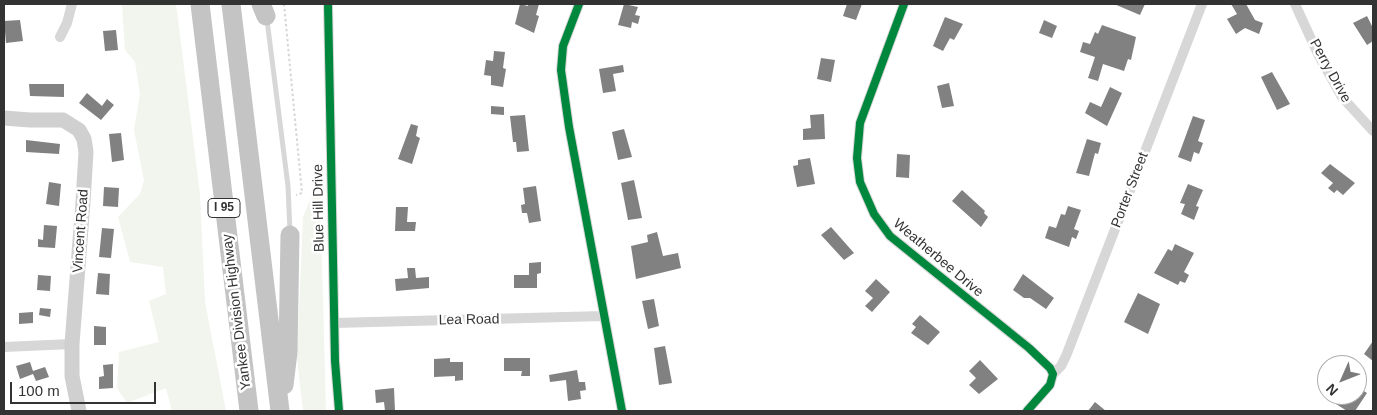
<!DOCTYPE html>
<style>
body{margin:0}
#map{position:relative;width:1377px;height:415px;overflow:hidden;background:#fff;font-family:Arial,sans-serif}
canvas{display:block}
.frame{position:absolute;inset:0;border:5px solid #333;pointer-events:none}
.north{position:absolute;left:1317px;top:355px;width:50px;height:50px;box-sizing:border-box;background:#fff;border:1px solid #adadad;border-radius:50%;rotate:226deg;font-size:14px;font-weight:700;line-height:20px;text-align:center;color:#333}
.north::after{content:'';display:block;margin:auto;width:18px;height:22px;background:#7a7a7a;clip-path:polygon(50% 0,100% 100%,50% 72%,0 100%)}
.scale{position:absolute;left:10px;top:382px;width:146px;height:22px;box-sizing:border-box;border:2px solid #333;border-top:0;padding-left:6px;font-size:15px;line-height:18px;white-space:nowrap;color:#333;-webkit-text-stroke:4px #fff;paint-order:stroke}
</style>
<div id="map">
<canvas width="1377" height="415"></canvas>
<div class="frame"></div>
<div class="north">N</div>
<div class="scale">100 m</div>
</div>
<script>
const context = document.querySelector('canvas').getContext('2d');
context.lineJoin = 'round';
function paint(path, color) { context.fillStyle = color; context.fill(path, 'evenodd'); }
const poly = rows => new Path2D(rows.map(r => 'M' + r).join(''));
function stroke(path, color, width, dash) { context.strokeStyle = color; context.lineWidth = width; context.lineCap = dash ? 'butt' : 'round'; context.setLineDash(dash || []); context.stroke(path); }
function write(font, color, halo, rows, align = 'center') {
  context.font = font + ' Arial,sans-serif'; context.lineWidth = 5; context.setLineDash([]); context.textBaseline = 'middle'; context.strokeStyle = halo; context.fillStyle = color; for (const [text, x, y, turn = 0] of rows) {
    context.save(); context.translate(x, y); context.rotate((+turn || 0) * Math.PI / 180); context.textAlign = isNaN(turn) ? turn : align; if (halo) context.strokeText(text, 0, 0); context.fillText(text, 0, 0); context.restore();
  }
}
paint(poly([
 [122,4,176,4,200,194,205,302,226,411,172,411,166,388,127,403,117,388,119,352,159,342,149,301,166,294,163,267,130,262,118,217,140,194,144,180,134,130,140,94,135,62,125,50],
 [320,192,326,411,303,411,297,358,303,217,310,200]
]), '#f1f5ed');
paint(poly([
 [520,4,528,6,528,4,539,4,536,15,539,16,534,33,515,24],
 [624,4,638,7,635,15,640,16,638,24,632,22,631,28,618,25],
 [847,4,862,4,856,20,843,16],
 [1114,4,1145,4,1140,15],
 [1231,4,1246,4,1255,20,1263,23,1259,34,1245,28,1236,34,1227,19,1237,14],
 [1367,16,1373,28,1373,41,1367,45,1353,23],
 [945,17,963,24,954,40,950,38,943,51,933,46],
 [20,20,23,41,6,43,4,21],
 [1044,20,1057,26,1052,38,1039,33],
 [1102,25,1136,37,1131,60,1128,59,1124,71,1103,64,1098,81,1088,78,1095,57,1080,52,1083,42,1090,44,1095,32,1098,34],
 [116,30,118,50,105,51,103,31],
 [494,51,505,52,503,68,506,69,503,87,491,85,491,76,484,75,486,60,493,61],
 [821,58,835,60,831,82,817,79],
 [623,65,624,72,613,74,616,91,603,93,599,69],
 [1272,72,1290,104,1277,110,1261,77],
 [949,83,954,106,942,108,937,86],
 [29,84,64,84,64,97,30,96],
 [1110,87,1122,93,1107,126,1085,113,1090,102,1101,107],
 [87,93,102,106,107,99,114,105,101,120,79,103],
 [491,106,504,107,504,115,491,114],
 [824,114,825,139,803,140,803,129,811,128,810,115],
 [525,115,529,151,517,152,516,142,513,142,510,116],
 [1193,116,1205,120,1198,141,1203,143,1199,154,1194,152,1191,162,1178,157],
 [411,124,418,126,416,136,420,138,412,164,398,159],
 [624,129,632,157,618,160,612,132],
 [121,133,124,160,112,162,109,134],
 [1087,139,1101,143,1098,154,1095,153,1089,176,1076,173],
 [26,140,60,144,59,154,26,152],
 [897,154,910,155,909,178,896,177],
 [810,158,815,184,797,187,793,166,798,165,798,160],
 [1330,164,1355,183,1343,195,1337,190,1334,193,1328,188,1333,183,1321,173],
 [634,180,642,218,628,220,621,183],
 [49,182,61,184,59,206,46,204],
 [1188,184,1203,190,1196,206,1199,207,1194,220,1181,214,1185,204,1180,203],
 [536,186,541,221,529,223,527,213,522,213,521,205,525,204,523,188],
 [104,187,119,188,118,207,103,206],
 [962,190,985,211,984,213,988,217,981,227,952,201],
 [1068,206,1081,210,1074,229,1079,231,1076,239,1072,237,1069,247,1045,238,1049,226,1056,228,1061,214,1065,215],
 [396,207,408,207,407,222,416,222,415,231,395,231],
 [44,225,57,226,55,248,38,247,38,239,43,240],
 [831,227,854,253,844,260,821,235],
 [102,228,114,229,111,258,99,257],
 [657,232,663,256,678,253,681,268,636,279,631,246,648,242,647,235],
 [1175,244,1194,253,1184,272,1189,275,1185,283,1180,281,1178,285,1154,273,1168,249,1172,251],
 [541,262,541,273,537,274,537,288,514,288,514,275,529,275,529,263],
 [407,268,415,268,416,278,429,277,429,288,396,291,395,279,408,278],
 [98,273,110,274,109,295,96,294],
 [1023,274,1054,298,1046,309,1030,298,1024,298,1013,290],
 [38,275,51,276,50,291,37,290],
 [876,279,890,292,872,312,865,306,873,298,865,291],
 [1138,293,1160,304,1148,334,1124,322],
 [654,299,659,326,648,329,642,301],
 [40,308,51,309,50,317,39,315],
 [33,312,33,323,19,324,19,313],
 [920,315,940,332,928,345,911,333,916,327,912,324],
 [94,326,106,327,106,345,94,345],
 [1373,341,1373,361,1364,354],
 [665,346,672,383,659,385,654,348],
 [450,358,450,362,463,362,463,380,455,381,455,376,434,377,434,359],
 [504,358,530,358,530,376,521,376,522,371,504,371],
 [980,360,998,379,979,394,969,385,976,378,969,371],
 [30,362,33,371,45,367,49,377,36,381,33,374,20,379,16,366],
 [113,364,113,388,99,389,99,377,104,376,103,365],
 [577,370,579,382,585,382,586,390,580,391,581,399,568,401,566,380,550,382,549,375],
 [1357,387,1367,393,1355,411,1347,411,1336,404,1344,395,1357,395],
 [394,388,395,411,385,411,384,402,376,403,375,390],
 [1095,402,1106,411,1088,411]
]), '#818181');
stroke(poly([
 [284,4,302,193,296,195]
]), '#d6d6d6', 2, [2.5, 2.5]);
stroke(poly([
 [267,20,288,186,290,232]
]), '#d7d7d7', 5);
stroke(poly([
 [328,4,335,361,339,411],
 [579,4,563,46,561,70,569,127,622,411],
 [904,4,860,123,857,158,860,182,874,214,890,236,1029,348,1050,368,1053,374,1050,385,1027,411],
 [1295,4,1318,54,1342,97,1373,131],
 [60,37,67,23,72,4],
 [334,323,604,316],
 [4,347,72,344],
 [1053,374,1061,366,1066,356,1202,4]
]), '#d7d7d7', 10);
stroke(poly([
 [4,118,30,120,63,120,79,130,84,139,86,152,83,202,72,344,72,376,79,411]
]), '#d0d0d0', 15);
stroke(poly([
 [200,4,249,411],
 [231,4,280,411],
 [261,4,266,16],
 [284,385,288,352,290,235]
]), '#c4c4c4', 19);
stroke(poly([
 [328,4,335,361,339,411],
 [579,4,563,46,561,70,569,127,622,411],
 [904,4,860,123,857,158,860,182,874,214,890,236,1029,348,1050,368,1053,374,1050,385,1027,411]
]), '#00873e', 8);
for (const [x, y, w] of [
 [224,208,32]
]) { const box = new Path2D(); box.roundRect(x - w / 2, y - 9.5, w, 19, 4); context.fillStyle = '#fff'; context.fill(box); stroke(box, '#333', 1); }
write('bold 12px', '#333', null, [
 ["I 95",224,208]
]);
write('14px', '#333', '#fff', [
 ["Perry Drive",1330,71,61],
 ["Porter Street",1130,190,-69],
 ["Blue Hill Drive",319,208,-91],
 ["Vincent Road",81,231,-86],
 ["Weatherbee Drive",938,258,40],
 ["Yankee Division Highway",237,312,-97],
 ["Lea Road",469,320,-1]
]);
</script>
